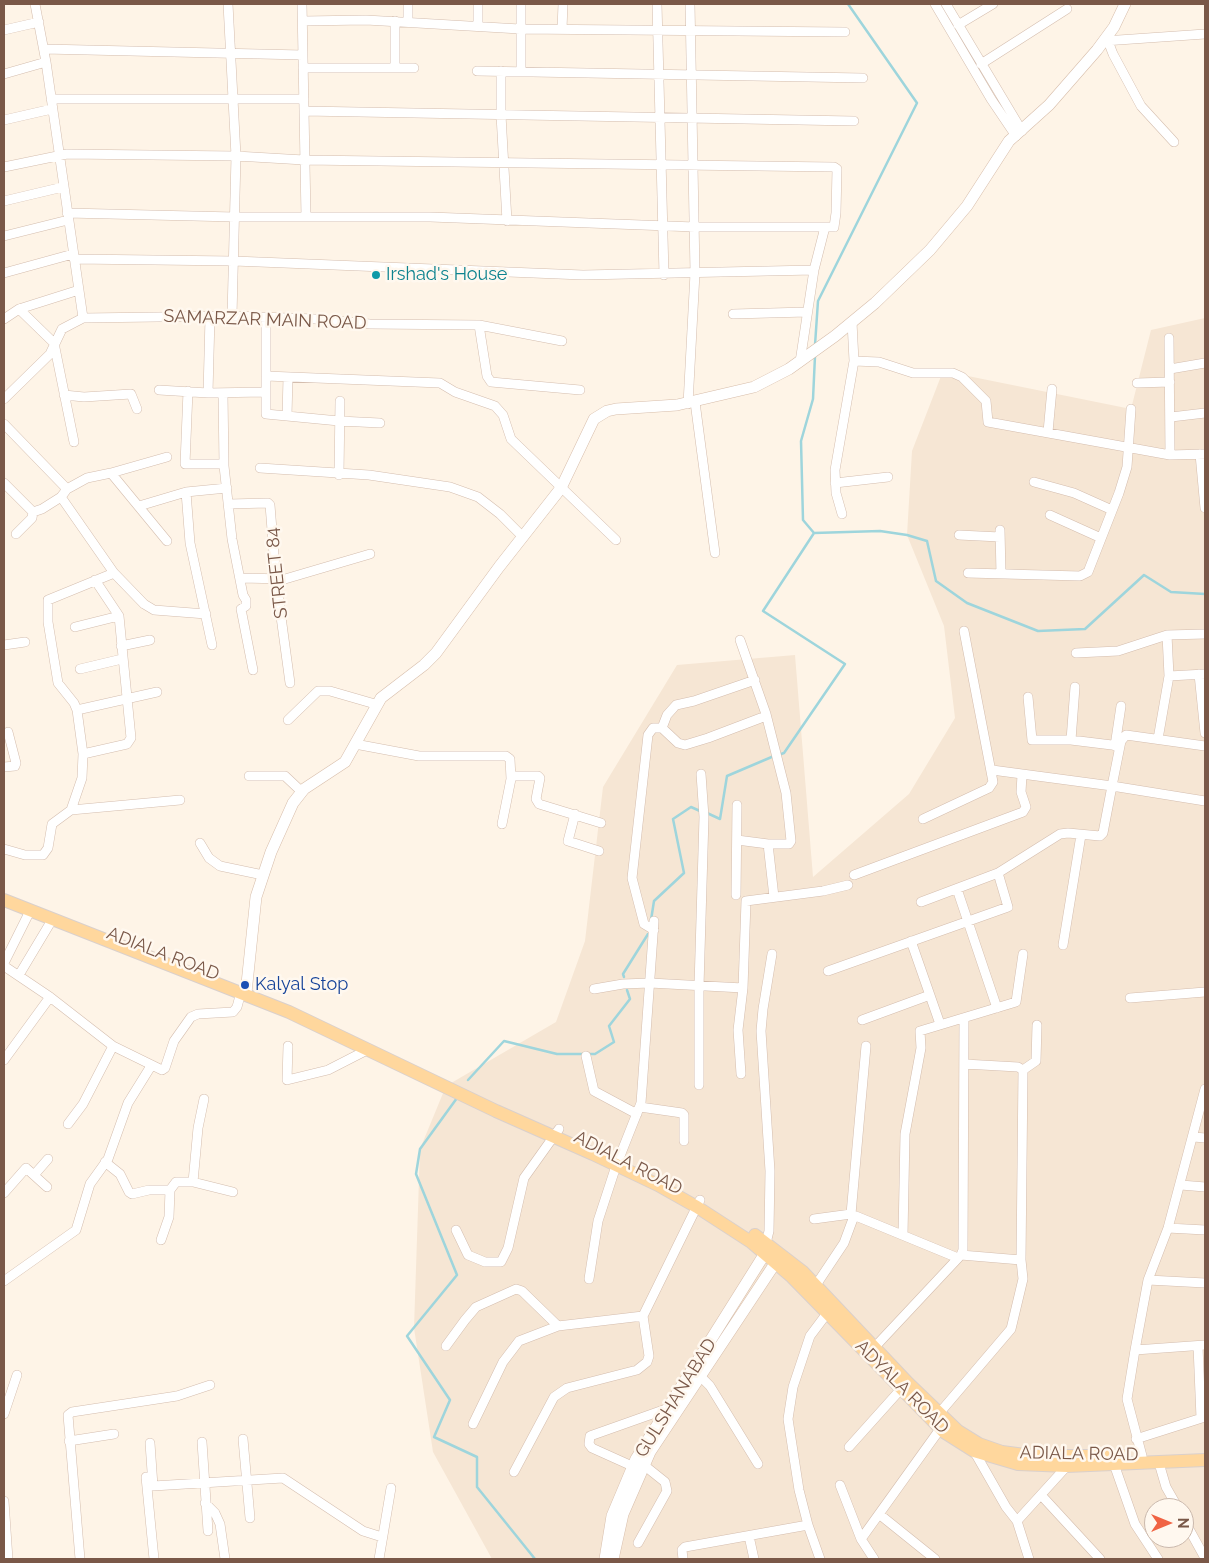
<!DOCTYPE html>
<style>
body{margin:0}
#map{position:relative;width:1209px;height:1563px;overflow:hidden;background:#fef4e7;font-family:Raleway,sans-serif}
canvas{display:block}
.frame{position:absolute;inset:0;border:5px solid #7a5848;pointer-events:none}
.north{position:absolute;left:1144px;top:1498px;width:50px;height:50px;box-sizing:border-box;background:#fff8ef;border:1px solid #cab8ac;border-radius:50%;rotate:90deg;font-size:14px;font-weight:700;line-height:20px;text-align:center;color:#7a5848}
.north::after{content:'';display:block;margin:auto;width:18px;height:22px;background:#f06343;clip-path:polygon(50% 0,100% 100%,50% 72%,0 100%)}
</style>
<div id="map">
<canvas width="1209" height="1563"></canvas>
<div class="frame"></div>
<div class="north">N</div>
</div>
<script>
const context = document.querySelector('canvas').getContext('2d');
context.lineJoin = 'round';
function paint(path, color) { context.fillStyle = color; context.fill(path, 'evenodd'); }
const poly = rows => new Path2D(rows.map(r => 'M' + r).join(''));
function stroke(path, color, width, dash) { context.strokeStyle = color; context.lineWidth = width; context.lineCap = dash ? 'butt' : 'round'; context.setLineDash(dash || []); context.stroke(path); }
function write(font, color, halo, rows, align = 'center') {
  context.font = font + ' Raleway,sans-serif'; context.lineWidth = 5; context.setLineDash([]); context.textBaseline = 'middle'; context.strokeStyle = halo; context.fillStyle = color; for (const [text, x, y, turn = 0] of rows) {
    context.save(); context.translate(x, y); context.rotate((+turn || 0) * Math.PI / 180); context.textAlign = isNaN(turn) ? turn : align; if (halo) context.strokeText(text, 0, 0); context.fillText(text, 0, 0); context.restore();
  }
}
paint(poly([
 [1205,318,1205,1559,492,1559,433,1452,414,1328,420,1149,446,1086,556,1022,585,941,603,787,677,665,795,655,813,877,909,794,955,718,944,626,907,535,912,451,943,371,1131,409,1151,330],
 [1154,1508,1184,1508,1184,1538,1154,1538]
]), '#f6e6d4');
stroke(poly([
 [815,345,818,301,917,103,848,4],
 [815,356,813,399,801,441,803,520,814,533,880,531,907,535,927,541,936,581,967,603,1038,631,1085,629,1144,575,1171,592,1205,594],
 [781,754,784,753,845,664,763,611,814,533],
 [707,813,720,819,727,776,774,756],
 [651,920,654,901,684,873,673,819,691,807,700,811],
 [624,977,623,974,648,934],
 [468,1080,504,1041,557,1054,595,1054,614,1042,609,1026,630,999,627,990],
 [457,1098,420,1149,416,1174,457,1275,407,1336,450,1400,434,1437,477,1457,477,1487,535,1559]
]), '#9ed5dc', 2.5);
const street = poly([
 [35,4,46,62,83,318],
 [228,4,236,156,232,316],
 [302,4,306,217],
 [408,4,408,22],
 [478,4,478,26],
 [657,4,664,275],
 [935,4,991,99,1016,136],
 [946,4,1022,131],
 [303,21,366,20,520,29,845,32],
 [395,21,395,68],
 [958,25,993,4],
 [562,29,563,4],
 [4,30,39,22],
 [1104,41,1205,34],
 [1108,41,1113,54,1141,106,1174,142],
 [44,49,303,55],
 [981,64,1067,9],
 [303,68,414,68],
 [477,71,863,78],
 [501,71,501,115,507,221],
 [521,71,521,4],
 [4,74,46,62],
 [51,99,304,99],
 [304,111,854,121],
 [4,120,52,109],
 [4,167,67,154,236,156,304,160,834,167,837,169,836,213,834,227,695,227,430,217,235,217,67,213],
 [4,201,63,187],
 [4,236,68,220],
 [74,259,234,261,583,275,814,270],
 [4,273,73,254],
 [19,309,79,290],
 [733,314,807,312],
 [266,317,266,414,339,421,380,423],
 [4,319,19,309,54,343,74,442],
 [479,325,487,376,491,382,580,390],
 [1169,338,1170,455],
 [854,361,879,362,913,373,953,373,962,377,986,401,988,422,1170,455,1205,454],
 [800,362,814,270,825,227],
 [1170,369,1205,363],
 [266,376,440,383,455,392,495,406,503,415,511,439,616,540],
 [1137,383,1170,382],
 [159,390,208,393,265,392],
 [188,391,185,464,224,464],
 [208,393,210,317],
 [223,393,224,466,232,539,243,595,246,600,246,606,241,609,253,670],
 [64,395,84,397,131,394,137,409],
 [4,399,50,354,62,329,83,318,232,316,315,319,370,324,479,325,562,341],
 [695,402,715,553],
 [688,404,695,273,690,4],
 [287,416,288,377],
 [1171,417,1205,413],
 [4,424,67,489],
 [1048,432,1052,389],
 [1200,454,1205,508],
 [260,468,369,475,450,487,478,497,500,514,523,537],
 [111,473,167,541],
 [339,475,340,401],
 [1034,482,1074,493,1112,510],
 [4,483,33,512],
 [835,483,888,477],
 [186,492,190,543,212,645],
 [229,504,268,503,270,505,276,580,290,683],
 [139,506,186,492,227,488],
 [33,512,42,509,61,497,67,489,87,478,111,473,167,457],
 [842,514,836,493,835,470,854,361,852,322],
 [1050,515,1101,538],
 [1000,530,1001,574],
 [16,534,32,518,33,512],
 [959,535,1000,537],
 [114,573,144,604,154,610,206,614],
 [968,573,1080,576,1088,572,1119,493,1127,467,1131,409],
 [241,578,285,579,370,554],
 [75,627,119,616],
 [1167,635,1169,676],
 [740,640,766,714,786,793,791,841,789,844,768,844,774,897],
 [4,645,25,642],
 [121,646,150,640],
 [1076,653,1118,651,1167,635,1205,634],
 [80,669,122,659],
 [1199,674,1205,733],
 [1028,697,1032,740,1071,740,1120,746],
 [77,710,157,692],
 [288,720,318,691,330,691,375,704],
 [662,728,678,743,685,745,708,738,766,716],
 [1158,739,1169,676,1205,674],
 [1071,740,1075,687],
 [355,744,419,756,506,756,510,759,511,779,502,824],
 [1115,746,1121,706],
 [83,754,127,744,131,738,119,616,95,580],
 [4,767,15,766,16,763,8,732],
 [992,770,1112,786,1121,741,1126,735,1205,746],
 [249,776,285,776,302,792],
 [511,776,538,776,540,778,536,799,539,804,601,823],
 [71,810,180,800],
 [575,814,568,841,599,851],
 [923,819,989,788,993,782,964,631],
 [737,840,768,844],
 [200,843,209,858,220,866,263,875],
 [4,849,25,855,43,855,48,848,52,824,71,810,82,778,83,754,77,710,74,703,58,683,48,622,48,600,114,573,61,497],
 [854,875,1023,812,1026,807,1021,792,1022,775],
 [957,889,997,1008],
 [736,895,737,805],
 [921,902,998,873,1060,834,1068,833,1100,836,1103,833,1112,786,1205,801],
 [654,930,644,924,632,878,648,735,653,728,662,728,667,715,676,705,694,701,755,680],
 [911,941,940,1024],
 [1063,945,1081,835],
 [4,963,30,911],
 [4,966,50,997,113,1046,162,1070,165,1068,174,1041,191,1017,198,1014,233,1012,237,1007,241,992],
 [828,971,1008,907,998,873],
 [19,975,52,920],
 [594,989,623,984,650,983,743,988],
 [1130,998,1205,992],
 [862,1020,930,995],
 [288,1046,287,1080,328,1070,369,1049],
 [586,1056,594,1091,637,1114],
 [4,1060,50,997],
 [1023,1070,1036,1061,1037,1025],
 [741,1074,738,1030,743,988,746,901,823,891,848,885],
 [699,1085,699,986,704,817,701,774],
 [640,1107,682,1113,684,1115,684,1141],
 [68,1124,83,1104,113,1046],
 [1194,1137,1205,1138],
 [105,1162,120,1174,129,1192,132,1194,149,1190,170,1190],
 [34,1175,48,1159],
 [193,1182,198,1128,204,1099],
 [1181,1185,1205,1187],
 [4,1193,26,1168,47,1187],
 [851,1214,866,1046],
 [814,1219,851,1214,958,1258],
 [1168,1228,1205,1230],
 [456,1230,468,1255,485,1262,501,1262,508,1248,524,1178,559,1129],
 [903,1235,905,1134,921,1048,920,1031,1016,1002,1023,954],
 [161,1240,169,1217,170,1190,176,1182,193,1182,233,1192],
 [766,1243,769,1231,770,1171,761,1031,763,1009,772,954],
 [961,1255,1021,1260],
 [589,1279,598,1221,616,1166,641,1103,654,921],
 [1148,1280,1205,1283],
 [4,1281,76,1230,90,1184,108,1159,128,1103,151,1066],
 [816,1285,844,1243,854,1216],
 [446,1346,465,1320,476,1307,516,1289,522,1291,558,1326,643,1316],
 [1198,1346,1201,1418],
 [872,1350,961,1255,963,1250,964,1019],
 [1135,1350,1205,1345],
 [697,1373,710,1386,758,1464],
 [4,1414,17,1375],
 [936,1417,1011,1329,1023,1279,1021,1260,1023,1070,1018,1067,964,1064],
 [473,1424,503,1362,519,1341,558,1326],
 [243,1439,250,1518],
 [1136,1439,1205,1417],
 [69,1441,114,1434],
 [202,1442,208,1531],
 [150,1443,153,1486,283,1478,363,1531,382,1537],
 [849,1447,901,1389],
 [974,1451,1006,1507,1017,1521,1029,1559],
 [1142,1456,1127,1399,1135,1350,1148,1280,1168,1228,1205,1089],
 [1159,1463,1166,1487,1178,1508],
 [1114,1464,1135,1524,1158,1559],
 [632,1466,592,1448,589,1444,590,1436,669,1408],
 [514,1472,554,1397,567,1388,637,1370,647,1362,649,1356,643,1316,700,1200],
 [146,1477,154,1559],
 [840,1485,861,1539,874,1559],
 [1041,1495,1100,1559],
 [4,1501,8,1559],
 [205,1503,215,1513,220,1524,225,1559],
 [879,1514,935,1559],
 [1184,1520,1205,1558],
 [1017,1521,1067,1466],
 [749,1536,754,1559],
 [861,1539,940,1429],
 [638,1543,667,1491,665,1482,640,1462],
 [80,1559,68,1415,72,1412,177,1396,210,1385],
 [379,1559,391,1488],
 [683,1559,682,1550,685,1547,808,1525],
 [820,1559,808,1525,799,1490,788,1419,793,1387,810,1336,828,1312]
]);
const secondary = poly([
 [246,993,256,897,271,852,293,803,304,789,345,762,381,698,424,665,436,653,499,567,561,488,594,419,607,411,616,409,677,405,754,387,789,369,835,336,875,303,930,250,967,206,1009,141,1049,105,1097,50,1114,27,1125,4],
 [605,1559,612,1516,636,1459,769,1247],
 [613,1559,623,1514,650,1452,780,1256]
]);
const primary = poly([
 [4,900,289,1012,496,1111,593,1154,658,1185,697,1207,751,1242,792,1277,944,1432,974,1451,1018,1464,1067,1466,1205,1460],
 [755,1235,803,1272,908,1383,958,1431,979,1444,1002,1452,1032,1456,1123,1456]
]);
stroke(street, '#d4bdae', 10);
stroke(secondary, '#d7bdaa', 12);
stroke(primary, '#dad0cc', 14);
stroke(street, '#fff', 9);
stroke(secondary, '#fff', 11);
stroke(primary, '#ffd79d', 12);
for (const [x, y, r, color] of [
 [376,275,5,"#0f9aa8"],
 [245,985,5,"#1a4fb4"]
]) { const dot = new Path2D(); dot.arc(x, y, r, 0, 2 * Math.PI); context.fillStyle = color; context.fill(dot); stroke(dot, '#fff8ef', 2); }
write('18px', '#0d838f', '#fff8ef', [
 ["Irshad's House",386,275]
], 'left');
write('18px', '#7a5848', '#fff8ef', [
 ["SAMARZAR MAIN ROAD",265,320,2],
 ["STREET 84",277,573,-96],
 ["ADIALA ROAD",163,954,21],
 ["ADIALA ROAD",628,1163,27],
 ["ADYALA ROAD",902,1387,45],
 ["GULSHANABAD",676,1398,-58],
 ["ADIALA ROAD",1079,1454,1]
]);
write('18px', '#164399', '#fff8ef', [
 ["Kalyal Stop",255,985]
], 'left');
</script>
